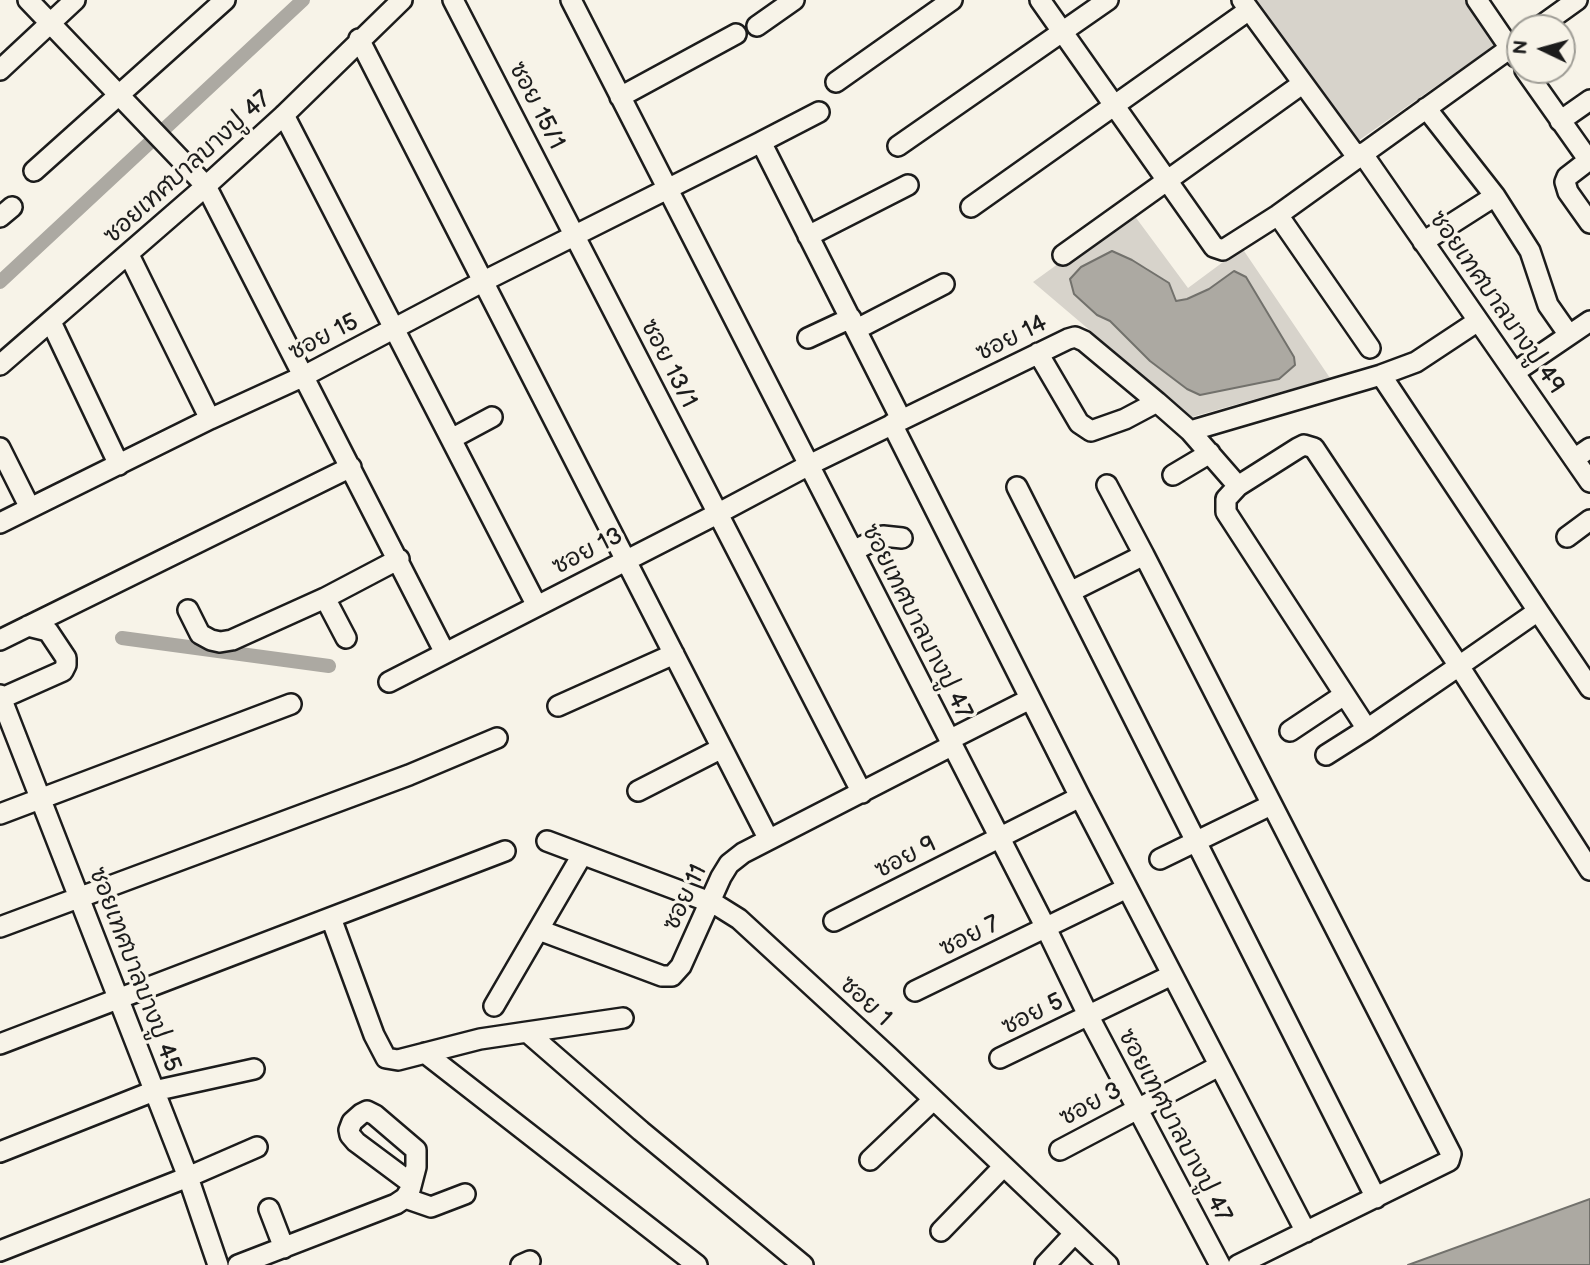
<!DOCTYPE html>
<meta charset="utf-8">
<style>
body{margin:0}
#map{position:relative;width:1590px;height:1265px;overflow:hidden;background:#f7f3e8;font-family:"Balsamiq Sans",sans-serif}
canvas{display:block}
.north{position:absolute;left:1506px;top:14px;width:70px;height:70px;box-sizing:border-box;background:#f7f3e8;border:2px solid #9f9d96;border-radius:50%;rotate:275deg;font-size:19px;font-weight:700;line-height:28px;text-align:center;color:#1c1c1c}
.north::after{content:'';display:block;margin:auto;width:24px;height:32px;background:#1c1c1c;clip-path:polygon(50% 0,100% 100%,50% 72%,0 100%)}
</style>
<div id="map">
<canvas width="1590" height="1265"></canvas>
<div class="north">N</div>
</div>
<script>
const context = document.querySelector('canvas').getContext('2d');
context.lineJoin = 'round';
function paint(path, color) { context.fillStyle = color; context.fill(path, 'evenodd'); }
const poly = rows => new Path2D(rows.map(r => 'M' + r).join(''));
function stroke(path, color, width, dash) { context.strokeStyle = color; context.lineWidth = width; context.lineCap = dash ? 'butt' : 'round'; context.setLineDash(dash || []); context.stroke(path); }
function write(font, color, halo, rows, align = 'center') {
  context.font = font + ' "Balsamiq Sans","Playpen Sans Thai",sans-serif'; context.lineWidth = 7; context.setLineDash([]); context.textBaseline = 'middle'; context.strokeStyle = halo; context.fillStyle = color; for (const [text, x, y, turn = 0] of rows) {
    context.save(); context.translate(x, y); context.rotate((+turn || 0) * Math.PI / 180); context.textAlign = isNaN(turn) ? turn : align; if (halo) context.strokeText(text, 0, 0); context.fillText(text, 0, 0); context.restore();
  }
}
paint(poly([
 [1256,0,1470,0,1499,42,1355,143],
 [1131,211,1188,288,1242,248,1330,378,1192,417,1033,282],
 [1112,251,1147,268,1176,301,1187,299,1209,289,1234,271,1246,277,1294,357,1294,365,1150,361,1110,321,1097,315,1081,267]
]), '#d7d3cb');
const water = poly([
 [1112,251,1132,260,1169,283,1176,301,1187,299,1209,289,1234,271,1246,277,1294,357,1295,365,1279,379,1200,395,1187,389,1150,361,1110,321,1097,315,1074,294,1070,279,1081,267,1112,251],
 [1590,1199,1590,1265,1408,1265,1590,1199]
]);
paint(water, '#aca9a2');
stroke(water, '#72716c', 2);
stroke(poly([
 [0,282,303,0],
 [122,638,329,666]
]), '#aca9a2', 14);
const minor = poly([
 [28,0,206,186,445,653],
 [453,0,862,793],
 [571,0,1046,928,1088,1015,1220,1265],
 [1040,0,1214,247,1223,250,1278,215,1520,41],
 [1242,0,1357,157],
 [1477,0,1516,57],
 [757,26,794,0],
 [1538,28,1577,0],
 [359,39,768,838],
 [0,70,75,0],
 [1525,70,1590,162],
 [836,82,952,0],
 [620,97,736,34],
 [1426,108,1495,196,1530,251,1548,305,1569,335],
 [284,115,537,606],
 [1560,121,1590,100],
 [761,142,819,112],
 [898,146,1108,0],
 [1362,153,1590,482],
 [1589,160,1567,177,1565,182,1568,192,1590,223],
 [34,171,225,0],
 [971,207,1249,10],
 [1278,215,1370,348],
 [0,217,12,207],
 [808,236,908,185],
 [1423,242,1495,196],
 [129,255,210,419],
 [1063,255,1302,84],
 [51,322,119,465],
 [857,329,944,284],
 [808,338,851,318],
 [1038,353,1079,423,1091,431,1125,419,1157,402],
 [0,365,206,186,284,115,402,0],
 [1515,372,1590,321],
 [1381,375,1538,611],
 [892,424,1080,797,1306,1232],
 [1190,431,1381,375,1416,362,1478,321],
 [451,439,492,417],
 [0,448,30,508],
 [1574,459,1590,448],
 [1173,475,1210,453],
 [1107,485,1144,555],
 [1017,487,1376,1198],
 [0,523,210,419,304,376,484,281,761,142,901,419],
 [1567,537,1590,520],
 [853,551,883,536,902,538],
 [1070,592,1144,555,1451,1154,1449,1161,1238,1265],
 [325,598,346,638],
 [188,610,200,634,211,640,220,642,232,640,325,598,399,559],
 [0,640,351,467],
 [389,682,717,514,809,465,1068,339,1075,337,1084,341,1157,402,1190,431,1238,486],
 [1590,688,1538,611,1459,666,1367,729,1226,512,1226,499,1238,486,1298,448,1304,445,1314,448,1459,666,1590,870],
 [0,695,188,1177,218,1265],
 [0,699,63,671,66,665,66,658,48,631,28,626],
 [558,706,674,654],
 [1290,731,1344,695],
 [949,740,1030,699],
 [1326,755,1367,729],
 [638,791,722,748],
 [0,814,291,704],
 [547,841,715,904,739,919,888,1056,1108,1265],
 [1160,859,1271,805],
 [331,918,374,1035,386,1058,398,1060,480,1039,527,1032,641,1131,803,1265],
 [834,921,1080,797],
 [0,927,409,775,497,738],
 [539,930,662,976,672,976,681,966,721,877,729,864,743,853,953,745],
 [915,991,1127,888],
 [494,1006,582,855],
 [527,1032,623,1018],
 [0,1044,505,851],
 [425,1053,697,1265],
 [1000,1058,1172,975],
 [1060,1150,1219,1066],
 [0,1152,154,1091,254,1069],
 [870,1160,933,1100],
 [405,1198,431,1207,465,1194],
 [269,1209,284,1248],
 [941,1231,1003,1167],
 [0,1251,188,1177,257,1147],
 [238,1265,396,1204,405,1198,410,1190,416,1167,416,1150,375,1115,367,1111,361,1114,352,1122,349,1130,350,1135,356,1142,411,1183],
 [521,1265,530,1261],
 [1045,1265,1074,1234]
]);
stroke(minor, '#1c1c1c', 24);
stroke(minor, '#f7f3e8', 19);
write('24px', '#1c1c1c', '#f7f3e8', [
 ["ซอย 15/1",536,106,63],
 ["ซอยเทศบาลบางปู 47",188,168,-42],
 ["ซอยเทศบาลบางปู 49",1496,303,55],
 ["ซอย 15",324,338,-27],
 ["ซอย 14",1012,339,-26],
 ["ซอย 13/1",668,364,63],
 ["ซอย 13",588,552,-27],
 ["ซอยเทศบาลบางปู 47",916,622,63],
 ["ซอย 9",906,858,-27],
 ["ซอย 11",686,898,-64],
 ["ซอย 7",970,937,-26],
 ["ซอยเทศบาลบางปู 45",134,970,69],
 ["ซอย 1",865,1002,43],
 ["ซอย 5",1033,1015,-26],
 ["ซอย 3",1091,1105,-28],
 ["ซอยเทศบาลบางปู 47",1174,1126,62]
]);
</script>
